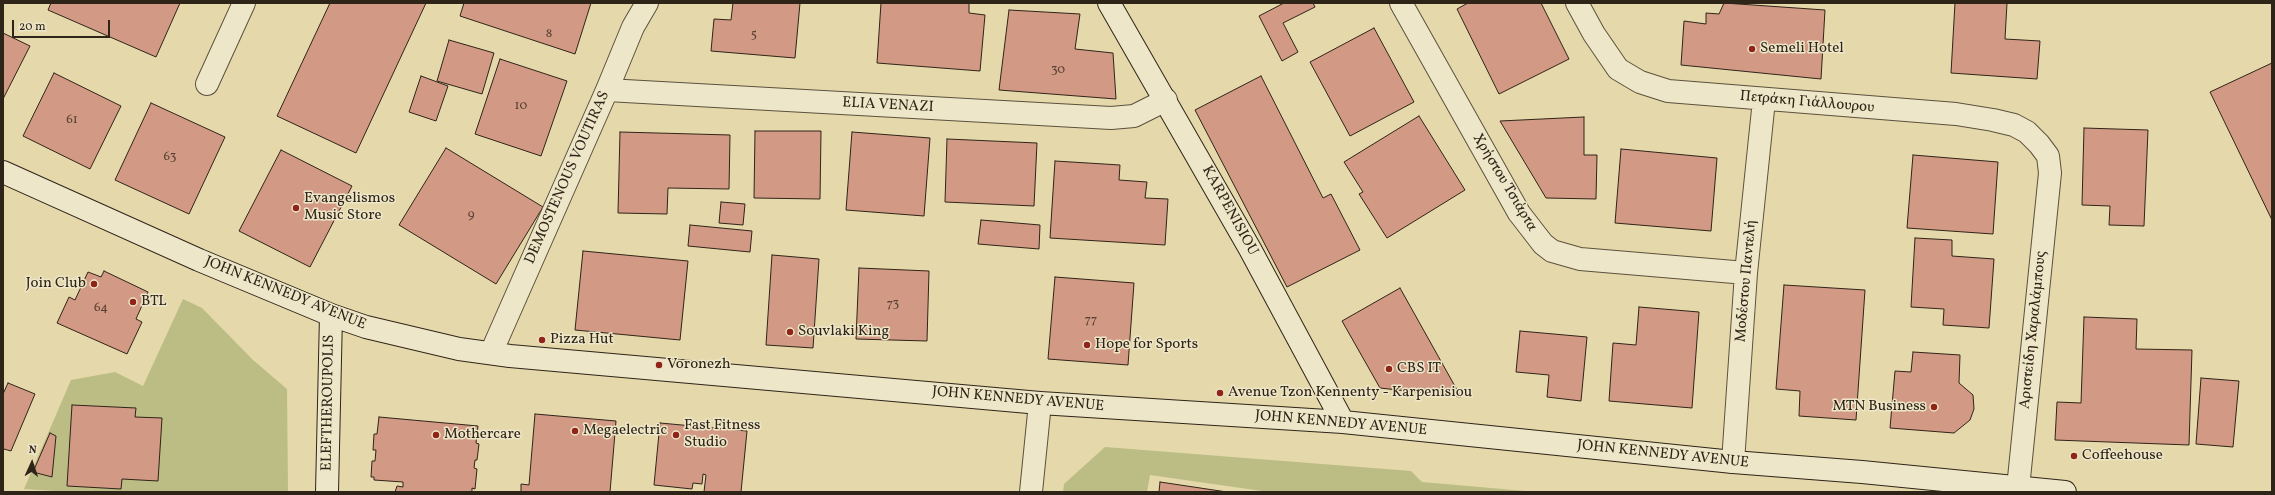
<!DOCTYPE html>
<meta charset="utf-8">
<style>
body{margin:0}
#map{position:relative;width:2275px;height:495px;overflow:hidden;background:#e5d8ab;font-family:Vollkorn,serif}
canvas{display:block}
.frame{position:absolute;inset:0;border:4px solid #2f2418;pointer-events:none}
.north{position:absolute;left:12px;top:443px;width:40px;height:40px;-webkit-text-stroke:3px #eee6c8;paint-order:stroke;rotate:3deg;font-size:11px;font-weight:700;line-height:16px;text-align:center;color:#2f2418}
.north::after{content:'';display:block;margin:auto;width:14px;height:18px;background:#2f2418;clip-path:polygon(50% 0,100% 100%,50% 72%,0 100%)}
.scale{position:absolute;left:12px;top:20px;width:98px;height:18px;box-sizing:border-box;border:2px solid #2f2418;border-top:0;padding-left:5px;font-size:12px;line-height:14px;white-space:nowrap;color:#2f2418;-webkit-text-stroke:3px #eee6c8;paint-order:stroke}
</style>
<div id="map">
<canvas width="2275" height="495"></canvas>
<div class="frame"></div>
<div class="north">N</div>
<div class="scale">20 m</div>
</div>
<script>
const context = document.querySelector('canvas').getContext('2d');
context.lineJoin = 'round';
function paint(path, color) { context.fillStyle = color; context.fill(path, 'evenodd'); }
const poly = rows => new Path2D(rows.map(r => 'M' + r).join(''));
function stroke(path, color, width, dash) { context.strokeStyle = color; context.lineWidth = width; context.lineCap = dash ? 'butt' : 'round'; context.setLineDash(dash || []); context.stroke(path); }
function write(font, color, halo, rows, align = 'center') {
  context.font = font + ' Vollkorn,serif'; context.lineWidth = 3; context.setLineDash([]); context.textBaseline = 'middle'; context.strokeStyle = halo; context.fillStyle = color; for (const [text, x, y, turn = 0] of rows) {
    context.save(); context.translate(x, y); context.rotate((+turn || 0) * Math.PI / 180); context.textAlign = isNaN(turn) ? turn : align; if (halo) context.strokeText(text, 0, 0); context.fillText(text, 0, 0); context.restore();
  }
}
paint(poly([
 [183,299,202,308,253,360,287,389,288,492,69,492,24,489,71,380,115,372,143,386],
 [1105,447,1411,471,1422,482,1537,492,1269,492,1150,475,1147,492,1063,492,1064,484]
]), '#bbbd84');
const building = poly([
 [51,3,180,3,156,57,48,10,51,3],
 [330,3,426,3,356,153,277,116,330,3],
 [464,3,591,3,575,54,460,16,464,3],
 [733,3,800,3,795,58,711,51,714,19,731,20,733,3],
 [881,3,969,3,969,13,985,15,980,71,877,63,881,3],
 [1284,3,1313,3,1315,7,1283,23,1298,52,1282,61,1259,16,1284,3],
 [1468,3,1541,3,1569,59,1499,94,1457,9,1468,3],
 [1724,3,1825,10,1821,79,1681,65,1684,21,1706,24,1706,13,1719,14,1724,3],
 [1955,3,2007,3,2005,39,2040,41,2037,79,1951,73,1955,3],
 [1009,10,1080,14,1075,49,1113,53,1116,99,999,90,1009,10],
 [1374,28,1414,102,1350,136,1310,62,1374,28],
 [3,33,30,46,3,99,3,33],
 [449,40,494,53,482,94,437,81,449,40],
 [500,59,567,81,541,156,475,134,500,59],
 [2272,63,2272,220,2210,92,2272,63],
 [54,73,121,106,90,169,23,136,54,73],
 [421,76,448,86,436,121,409,112,421,76],
 [1261,76,1323,198,1331,194,1360,250,1287,287,1195,110,1261,76],
 [151,103,225,137,189,214,115,180,151,103],
 [1419,116,1465,190,1387,238,1359,194,1363,192,1344,162,1419,116],
 [1584,117,1584,155,1597,155,1596,199,1546,198,1500,121,1584,117],
 [2084,128,2148,130,2144,226,2109,225,2110,206,2082,205,2084,128],
 [755,131,821,131,820,199,754,198,755,131],
 [620,132,730,135,729,189,668,188,667,214,618,213,620,132],
 [852,132,930,138,924,216,846,210,852,132],
 [947,139,1037,143,1034,206,945,202,947,139],
 [446,148,543,207,496,284,399,225,446,148],
 [1621,149,1717,158,1711,231,1615,223,1621,149],
 [281,150,352,186,310,267,239,231,281,150],
 [1913,155,1998,162,1993,234,1907,228,1913,155],
 [1055,161,1120,165,1119,180,1147,182,1145,198,1168,199,1165,245,1050,238,1055,161],
 [721,202,745,204,743,225,719,223,721,202],
 [981,220,1040,225,1039,249,978,244,981,220],
 [690,225,752,231,750,252,688,246,690,225],
 [1915,238,1952,240,1952,256,1994,259,1989,328,1943,325,1944,309,1911,307,1915,238],
 [583,251,688,261,680,340,575,330,583,251],
 [772,255,819,259,813,348,766,345,772,255],
 [859,268,929,271,927,341,856,339,859,268],
 [104,271,148,292,136,319,142,322,127,354,57,323,69,297,75,300,88,272,101,277,104,271],
 [1055,277,1134,283,1128,365,1048,359,1055,277],
 [1784,285,1865,290,1856,420,1799,416,1800,391,1776,389,1784,285],
 [1400,288,1461,397,1380,388,1342,321,1400,288],
 [1639,307,1699,312,1692,408,1609,401,1613,343,1636,345,1639,307],
 [2084,317,2137,319,2136,349,2192,350,2189,445,2055,440,2057,402,2081,403,2084,317],
 [1520,331,1587,337,1581,401,1547,397,1549,375,1516,372,1520,331],
 [1913,352,1960,355,1959,383,1973,395,1974,409,1970,420,1954,433,1890,428,1895,371,1911,372,1913,352],
 [2201,378,2239,381,2233,447,2196,444,2201,378],
 [8,383,35,394,11,451,4,449,3,451,3,394,8,383],
 [72,405,136,408,135,417,162,418,158,481,122,479,121,489,67,486,72,405],
 [535,414,616,421,610,492,521,492,521,484,529,485,535,414],
 [379,417,478,426,476,443,479,444,477,460,475,460,474,468,477,469,475,489,472,488,472,492,395,492,397,486,403,487,403,482,374,480,374,477,371,477,372,461,375,461,376,450,373,450,374,434,377,434,379,417],
 [660,423,747,431,741,492,704,492,706,475,703,474,702,484,693,483,692,489,654,485,660,423],
 [50,433,56,436,52,477,33,472,50,433],
 [1160,482,1227,492,1159,492,1160,482]
]);
paint(building, '#d29984');
stroke(building, '#2f2418', 1);
const street = poly([
 [1401,3,1519,213,1543,244,1552,251,1580,259,1746,273],
 [1577,3,1594,34,1618,69,1640,82,1668,91,1956,114,1993,120,2014,125,2027,132,2039,144,2048,156,2050,173,2018,488],
 [207,84,244,3],
 [607,90,1111,118,1134,116,1166,100],
 [491,353,607,90,633,27,647,3],
 [1733,462,1746,273,1764,100],
 [1031,492,1040,403]
]);
const secondary = poly([
 [1109,3,1250,249,1343,422],
 [3,172,199,260,331,315,366,327,459,349,510,356,1040,403,1343,422,1733,462,1862,472,2065,492],
 [327,492,331,315]
]);
stroke(street, '#5c513d', 24);
stroke(secondary, '#2f2418', 24);
stroke(street, '#eee6c8', 22);
stroke(secondary, '#eee6c8', 22);
for (const [x, y, r, color] of [
 [1752,49,4,"#8f2418"],
 [296,208,4,"#8f2418"],
 [94,284,4,"#8f2418"],
 [133,302,4,"#8f2418"],
 [790,332,4,"#8f2418"],
 [542,340,4,"#8f2418"],
 [1087,345,4,"#8f2418"],
 [659,365,4,"#8f2418"],
 [1389,369,4,"#8f2418"],
 [1220,393,4,"#8f2418"],
 [1934,407,4,"#8f2418"],
 [575,431,4,"#8f2418"],
 [436,435,4,"#8f2418"],
 [676,435,4,"#8f2418"],
 [2074,456,4,"#8f2418"]
]) { const dot = new Path2D(); dot.arc(x, y, r, 0, 2 * Math.PI); context.fillStyle = color; context.fill(dot); stroke(dot, '#eee6c8', 1.5); }
write('13px', '#584133', null, [
 ["8",549,35],
 ["5",754,36],
 ["30",1058,71],
 ["10",521,107],
 ["61",72,121],
 ["63",170,158],
 ["9",471,216],
 ["73",893,305],
 ["64",101,309],
 ["77",1091,321]
]);
write('15px', '#2f2418', '#eee6c8', [
 ["Semeli Hotel",1760,49],
 ["Evangelismos",304,199],
 ["Music Store",304,216],
 ["Join Club",86,284,"right"],
 ["BTL",141,302],
 ["Souvlaki King",798,332],
 ["Pizza Hut",550,340],
 ["Hope for Sports",1095,345],
 ["Voronezh",667,365],
 ["CBS IT",1397,369],
 ["Avenue Tzon Kennenty - Karpenisiou",1228,393],
 ["MTN Business",1926,407,"right"],
 ["Fast Fitness",684,426],
 ["Studio",684,443],
 ["Megaelectric",583,431],
 ["Mothercare",444,435],
 ["Coffeehouse",2082,456]
], 'left');
write('15px', '#2f2418', '#eee6c8', [
 ["Πετράκη Γιάλλουρου",1807,103,5],
 ["ELIA VENAZI",888,106,3],
 ["DEMOSTENOUS VOUTIRAS",568,178,-66],
 ["Χρήστου Τσιάρτα",1504,183,59],
 ["KARPENISIOU",1229,211,61],
 ["Μοδέστου Παντελή",1747,281,-85],
 ["JOHN KENNEDY AVENUE",285,294,22],
 ["Αριστείδη Χαραλάμπους",2034,330,-84],
 ["JOHN KENNEDY AVENUE",1018,400,5],
 ["ELEFTHEROUPOLIS",329,403,-89],
 ["JOHN KENNEDY AVENUE",1341,424,5],
 ["JOHN KENNEDY AVENUE",1663,455,6]
]);
</script>
